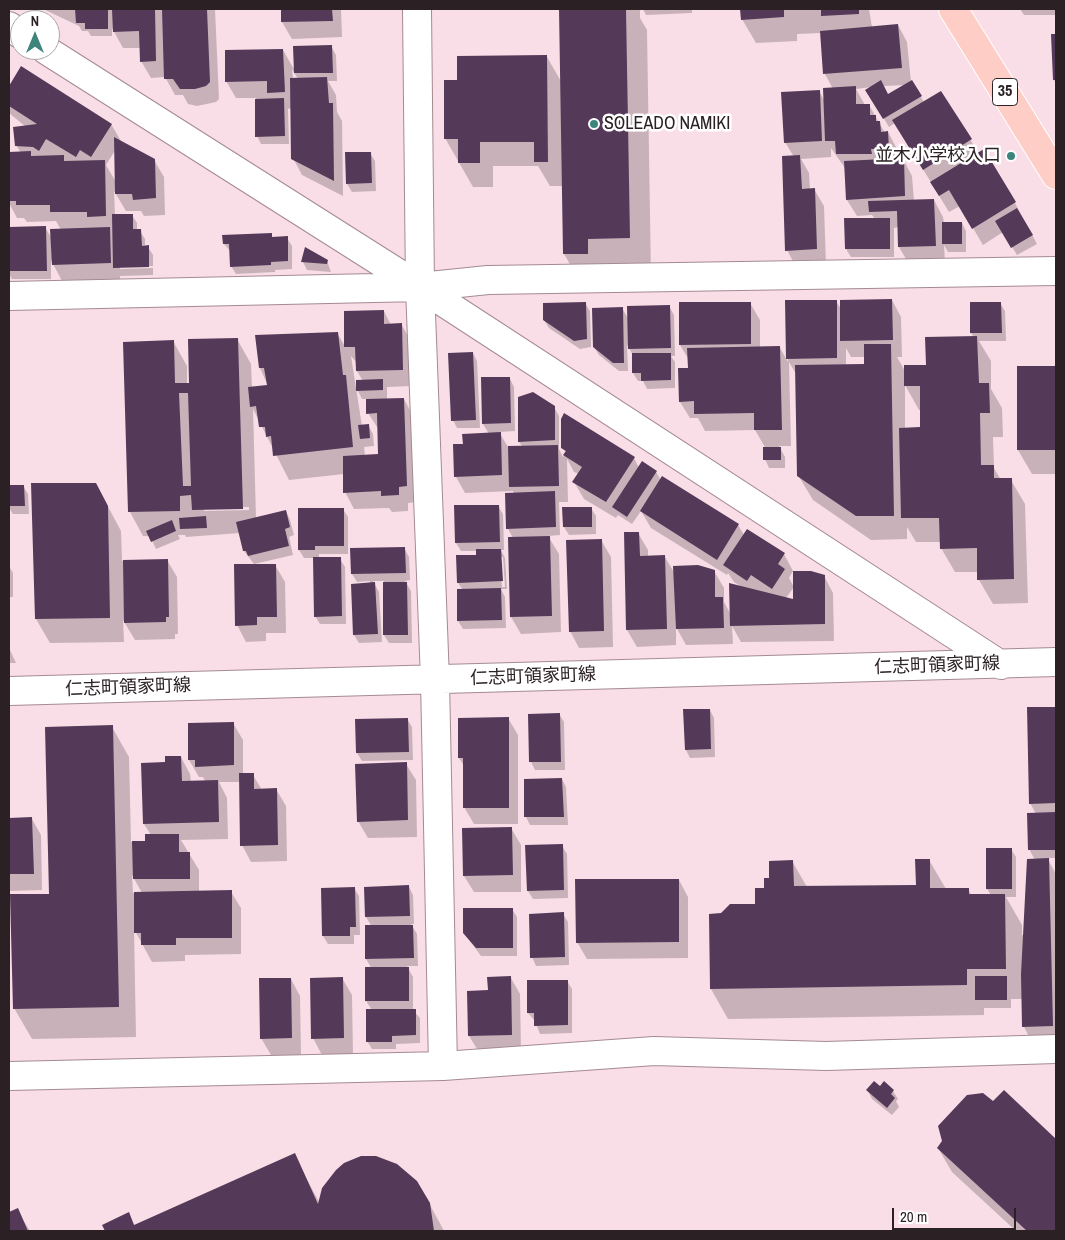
<!DOCTYPE html>
<meta charset="utf-8">
<style>
body{margin:0}
#map{position:relative;width:1065px;height:1240px;overflow:hidden;background:#fadee7;font-family:"Archivo Narrow",sans-serif}
canvas{display:block}
.frame{position:absolute;inset:0;border:10px solid #2b2124;pointer-events:none}
.north{position:absolute;left:10px;top:10px;width:50px;height:50px;box-sizing:border-box;background:#fff;border:1px solid #aaa6a7;border-radius:50%;rotate:0deg;font-size:14px;font-weight:700;line-height:20px;text-align:center;color:#2b2124}
.north::after{content:'';display:block;margin:auto;width:18px;height:22px;background:#3d847d;clip-path:polygon(50% 0,100% 100%,50% 72%,0 100%)}
.scale{position:absolute;left:892px;top:1208px;width:124px;height:22px;box-sizing:border-box;border:2px solid #2b2124;border-top:0;padding-left:6px;font-size:15px;line-height:18px;white-space:nowrap;color:#2b2124;-webkit-text-stroke:4px #fff;paint-order:stroke}
</style>
<div id="map">
<canvas width="1065" height="1240"></canvas>
<div class="frame"></div>
<div class="north">N</div>
<div class="scale">20 m</div>
</div>
<script>
const context = document.querySelector('canvas').getContext('2d');
context.lineJoin = 'round';
function paint(path, color) { context.fillStyle = color; context.fill(path, 'evenodd'); }
const poly = rows => new Path2D(rows.map(r => 'M' + r).join(''));
function stroke(path, color, width, dash) { context.strokeStyle = color; context.lineWidth = width; context.lineCap = dash ? 'butt' : 'round'; context.setLineDash(dash || []); context.stroke(path); }
function write(font, color, halo, rows, align = 'center') {
  context.font = font + ' "Archivo Narrow","Noto Sans JP",sans-serif'; context.lineWidth = 5; context.setLineDash([]); context.textBaseline = 'middle'; context.strokeStyle = halo; context.fillStyle = color; for (const [text, x, y, turn = 0] of rows) {
    context.save(); context.translate(x, y); context.rotate((+turn || 0) * Math.PI / 180); context.textAlign = isNaN(turn) ? turn : align; if (halo) context.strokeText(text, 0, 0); context.fillText(text, 0, 0); context.restore();
  }
}
paint(poly([
 [43,9,215,9,219,99,216,102,197,106,188,104,183,95,175,95,165,77,151,78,141,61,141,48,123,48,112,28,112,36,91,36,88,31,82,31,79,26],
 [282,9,341,9,342,37,292,39,282,22],
 [560,9,640,9,640,18,647,30,651,277,610,278,610,293,587,293,564,254,563,186,550,186,538,166,493,166,493,187,473,187,445,138,458,81,547,57,562,83],
 [643,9,692,9,692,13,646,15],
 [742,9,869,9,872,27,898,25,907,42,911,82,924,102,941,92,979,154,1015,203,1037,244,1017,255,1003,232,983,245,960,206,949,212,895,123,889,127,867,90,871,87,856,89,865,105,869,105,885,133,888,132,897,149,898,159,903,159,912,176,914,201,934,200,943,217,944,223,962,223,966,231,966,252,948,252,944,245,945,262,909,264,899,247,899,227,894,228,894,257,851,257,846,249,845,220,875,219,872,215,857,216,847,200,845,168,831,148,831,157,801,159,809,173,810,190,814,189,824,206,826,266,796,267,787,250,794,157,785,142,819,91,825,102,833,89,825,74,821,33,797,34,797,41,756,43,742,19],
 [906,85,888,96,883,86],
 [1020,9,1056,9,1056,15,1024,15],
 [1053,35,1056,35,1056,84,1054,80],
 [331,46,336,55,337,81,328,81,336,95,337,112,342,121,343,196,302,175,293,158,292,108,288,109,289,144,261,144,257,136,256,98,236,98,226,81,283,50,295,71],
 [292,69,298,79,293,79],
 [21,68,111,124,121,141,154,160,164,177,165,215,144,216,141,211,126,211,114,191,115,215,132,215,137,223,137,231,140,231,145,239,145,247,148,247,153,255,153,266,120,267,120,269,153,268,153,275,120,276,120,280,62,281,51,260,51,279,12,279,9,274,9,228,45,227,52,239,61,230,56,221,27,222,24,218,17,218,9,203,9,153,21,153,16,145,26,127,9,113,9,88],
 [116,149,116,182,106,165],
 [370,153,375,161,376,191,352,192,347,184],
 [271,234,273,238,287,238,292,246,292,269,275,270,275,272,236,274,231,266,231,252,224,244],
 [306,249,327,261,331,272,307,270,303,262],
 [892,300,901,317,902,357,897,357,905,371,927,366,974,337,971,333,1000,303,1005,311,1006,341,979,341,991,361,991,389,1002,408,1003,437,993,437,994,468,1001,480,1011,480,1025,504,1028,603,993,604,979,580,979,572,955,572,941,548,941,542,916,542,907,527,907,539,871,540,813,500,798,475,796,374,789,362,791,446,779,446,785,457,785,468,769,468,765,459,766,449,755,430,705,431,698,418,690,418,680,402,689,369,689,360,680,345,750,303,760,320,760,348,780,348,788,362,787,302,836,301,841,309],
 [846,348,851,357,865,357,866,365,846,365],
 [905,385,919,410,921,410,922,429,905,429],
 [585,303,590,311,591,347,580,349,549,328,544,320],
 [669,306,674,315,675,356,671,356,675,362,675,388,647,389,643,381,638,381,633,373,633,355,627,345,628,371,619,371,599,355,594,347,622,308,629,320],
 [384,311,391,325,401,324,411,341,412,386,387,387,387,399,404,399,413,416,416,502,408,503,408,511,392,512,389,508,354,509,345,492,344,474,289,480,253,409,256,518,286,511,290,520,294,535,289,537,293,555,254,564,244,551,240,533,186,537,185,535,178,535,180,539,156,549,150,536,143,536,130,512,173,341,187,366,187,385,237,339,251,364,252,388,268,386,260,368,337,333,346,348,345,312],
 [351,356,357,363,357,371,363,381,358,391,362,399,367,399,368,413,379,430,379,456,365,456,364,447,374,446,373,434,368,425,362,426],
 [249,507,249,510,204,511,204,508],
 [473,353,477,361,480,428,457,428,453,420],
 [1056,367,1056,474,1032,474,1018,450,1018,368],
 [510,379,514,387,515,431,499,432,508,447,523,447,519,442,554,407,559,416,559,449,563,457,566,453,563,448,634,458,639,468,656,472,661,480,662,477,738,525,744,535,784,554,793,571,789,578,794,587,786,598,794,600,824,576,833,593,834,641,741,642,732,626,733,644,686,645,676,627,676,645,637,647,627,630,625,533,638,533,648,550,648,557,665,557,675,574,714,571,724,588,724,602,731,615,742,587,734,582,728,573,727,575,651,528,641,511,632,524,618,515,616,518,584,499,574,482,579,474,574,472,567,459,568,502,559,502,560,535,548,536,559,554,561,632,521,634,511,617,513,538,508,529,514,494,513,491,465,493,456,477,464,445,489,434,483,424],
 [33,484,96,484,121,531,122,561,167,560,177,577,178,634,175,634,175,639,135,640,123,620,124,642,50,643,36,619],
 [9,486,23,486,28,494,29,514,13,514,9,508],
 [498,506,503,514,504,550,501,550,505,558,507,589,501,589,505,597,506,628,463,629,458,621,458,590,463,590,458,583,477,556,477,551,461,551,456,543],
 [500,557,503,557,505,587,502,587],
 [591,508,596,516,596,534,569,535,564,527],
 [343,509,348,517,348,554,319,554,319,559,340,559,345,567,346,624,320,624,315,616,314,558,304,558,299,550],
 [601,540,611,557,613,647,579,648,570,631],
 [404,548,409,557,410,580,405,581,411,591,412,643,389,643,384,635,384,581,373,581,379,592,382,642,359,643,354,635,370,581,357,582,352,574],
 [275,565,285,582,286,633,266,633,266,641,246,642,237,625],
 [9,566,13,573,13,597,9,597,10,650,16,663,9,663],
 [1056,708,1056,858,1047,858,1056,874,1056,1043,1033,1044,1024,1027,1023,999,1011,999,1011,1008,984,1008,984,1015,728,1019,711,989,710,915,722,914,756,905,770,879,792,861,807,887,917,886,929,860,946,889,968,889,972,896,991,895,987,889,1011,849,1016,857,1016,897,1006,897,1022,925,1022,935,1024,935,1035,860,1029,849,1036,814,1030,803,1028,709],
 [710,710,714,718,715,757,690,758,686,750],
 [559,714,564,722,565,770,535,770,531,762,530,715],
 [508,718,518,735,518,824,474,824,464,807,464,766,459,758],
 [407,719,412,727,413,760,362,761,357,753,356,720],
 [233,723,243,740,243,775,253,775,262,790,276,789,286,806,287,861,251,862,242,845,241,782,219,782,227,798,228,839,181,840,199,870,199,892,231,892,241,908,241,954,185,955,185,961,152,962,134,929,136,1037,32,1039,14,1008,50,895,112,727,129,757,131,842,146,842,151,835,144,824,166,764,181,757,190,774,191,782,205,781,203,777,199,777,189,760],
 [132,875,142,893,133,893],
 [406,764,416,780,417,837,368,838,358,821],
 [562,779,566,787,568,825,530,825,526,817,525,780],
 [9,819,32,819,41,835,42,890,9,891],
 [511,828,521,845,521,892,474,892,464,876],
 [562,846,567,854,568,898,533,899,528,891],
 [679,880,688,897,688,958,587,959,577,942],
 [409,887,413,895,414,924,411,924,417,934,418,966,407,966,413,977,413,1010,420,1018,420,1043,396,1044,396,1049,372,1049,367,1041,372,1010,366,1001,372,969,366,959,372,927,366,917],
 [354,888,359,896,360,935,354,935,354,944,328,944,323,936,322,889],
 [512,909,517,917,517,956,481,956,464,933],
 [563,914,568,922,569,965,536,966,532,957],
 [342,978,352,995,353,1055,322,1055,313,1038],
 [511,978,520,994,521,1052,479,1052,469,1036,489,991],
 [291,979,300,996,301,1055,271,1055,261,1038],
 [528,981,567,981,572,989,572,1033,540,1034,535,1021,528,1013],
 [880,1087,893,1091,898,1099,896,1101,899,1107,892,1115,872,1099,868,1091],
 [1004,1092,1056,1140,1056,1231,1016,1231,952,1172,938,1148],
 [294,1155,319,1202,429,1203,444,1231,106,1231,104,1225,128,1214,135,1226],
 [17,1210,30,1231,9,1231,9,1211,10,1213]
]), '#0003');
paint(poly([
 [75,9,108,9,108,29,85,29,85,23,76,23],
 [112,9,155,9,156,61,140,62,139,31,113,32],
 [162,9,207,9,210,82,206,86,195,89,180,89,173,79,164,79],
 [281,9,332,9,333,21,281,22],
 [559,9,626,9,630,238,588,239,588,254,563,254],
 [740,9,784,9,784,17,741,20],
 [821,9,859,9,859,14,821,16],
 [898,24,902,68,823,74,820,31],
 [1051,34,1056,34,1056,80,1053,80],
 [332,45,333,73,294,73,293,46],
 [283,49,285,92,267,93,267,81,225,82,225,50],
 [547,55,548,162,534,162,534,142,480,142,480,163,458,163,458,139,444,139,444,80,457,80,457,56],
 [21,66,112,124,91,157,80,150,76,157,46,139,39,151,33,147,15,146,13,127,37,124,9,106,9,86],
 [327,77,329,103,333,103,334,181,291,159,290,78],
 [881,80,888,94,912,80,922,96,883,119,865,90],
 [856,86,856,104,870,104,870,115,876,115,876,121,880,121,881,132,888,131,889,149,871,149,872,154,836,154,835,141,825,141,823,88],
 [820,90,822,141,784,143,781,92],
 [941,91,972,139,923,170,892,120],
 [284,98,285,136,255,137,255,99],
 [114,137,155,159,156,198,133,200,132,194,115,194],
 [984,149,1016,202,972,229,949,190,939,196,930,182],
 [31,151,31,156,64,155,64,161,105,160,106,216,87,217,87,212,50,212,50,205,16,205,16,201,9,201,9,152],
 [345,152,371,152,372,183,346,184],
 [800,155,802,189,815,188,817,249,785,251,782,156],
 [904,158,905,196,846,200,844,161],
 [934,199,936,246,898,247,897,211,869,212,868,201],
 [1017,208,1033,235,1011,248,995,221],
 [112,214,133,214,133,229,141,229,142,246,149,245,149,267,113,268],
 [844,218,890,218,890,249,845,249],
 [942,222,962,222,962,244,942,244],
 [46,226,47,271,9,271,9,227],
 [110,227,111,263,52,265,50,229],
 [272,233,272,237,288,236,288,261,271,262,271,265,230,267,229,244,223,244,222,235],
 [305,247,328,260,327,264,301,262],
 [892,299,893,340,840,341,840,300],
 [785,300,837,300,837,358,786,359],
 [586,302,587,339,574,341,543,320,543,303],
 [679,302,751,302,751,344,679,345],
 [970,302,1001,302,1002,333,970,333],
 [670,305,671,348,628,349,627,306],
 [623,307,624,363,613,363,593,347,592,308],
 [384,310,384,324,402,323,403,370,356,371,355,347,344,347,344,311],
 [338,332,343,375,346,375,353,447,273,456,271,436,266,437,265,427,259,427,256,406,250,407,248,387,267,385,264,368,259,368,255,335],
 [977,336,979,383,989,383,990,413,980,413,981,465,994,465,994,478,1012,478,1014,579,977,580,977,548,940,549,939,518,901,518,899,428,920,427,920,386,904,386,904,365,926,365,925,337],
 [238,338,243,509,192,510,191,495,180,496,180,511,128,512,123,342,174,340,175,383,189,383,188,339],
 [179,393,188,393,191,486,183,486],
 [864,344,891,344,894,516,856,516,797,476,795,365,864,364],
 [780,346,782,430,754,430,754,413,694,414,694,401,679,402,678,368,688,368,687,348],
 [473,352,476,420,451,421,448,353],
 [632,353,671,353,671,380,641,381,641,373,632,373],
 [1017,366,1056,366,1056,450,1017,450],
 [481,377,510,377,511,423,482,424],
 [383,379,383,390,356,391,356,380],
 [533,392,555,406,555,440,518,442,518,397],
 [404,398,407,486,399,487,399,495,381,496,381,491,343,493,343,456,378,454,377,413,366,414,366,399],
 [564,413,635,457,606,502,572,482,582,467,563,455,566,451,561,448,561,419],
 [369,424,370,438,360,439,358,425],
 [501,432,502,475,454,477,453,444,463,444,462,434],
 [558,445,559,486,509,487,508,446],
 [763,447,781,447,781,460,763,460],
 [642,461,657,471,627,517,612,507],
 [662,476,739,524,717,560,640,511],
 [31,483,96,483,108,506,110,618,35,619],
 [9,485,24,485,25,506,9,506],
 [555,491,556,527,506,529,505,493],
 [454,505,499,505,500,542,455,543],
 [562,507,592,507,592,527,563,527],
 [298,508,344,508,344,546,315,546,315,550,298,550],
 [286,510,290,527,285,529,289,546,248,556,246,551,243,551,236,522],
 [206,516,207,528,180,529,179,518],
 [172,520,176,531,151,542,146,531],
 [747,529,785,553,778,564,785,569,772,589,751,575,747,581,723,565],
 [624,532,639,532,640,556,665,555,667,629,626,630],
 [550,536,552,616,510,617,508,537],
 [602,539,604,631,569,632,566,540],
 [405,547,406,573,351,574,350,548],
 [476,549,501,549,503,581,457,583,456,555,476,555],
 [313,557,341,557,342,616,314,617],
 [168,559,169,617,166,617,166,622,124,623,123,560],
 [234,564,276,564,277,617,257,617,257,625,235,626],
 [698,565,715,570,715,597,723,597,724,628,676,629,673,566],
 [793,571,811,571,825,575,825,624,730,626,729,583,793,599],
 [375,582,378,634,353,635,351,584],
 [383,582,407,582,408,635,383,635],
 [501,588,502,620,457,621,457,589],
 [1027,707,1056,707,1056,803,1029,804],
 [683,709,710,709,711,749,685,750],
 [560,713,561,762,529,762,528,714],
 [509,717,509,808,463,808,463,758,458,758,458,718],
 [408,718,409,752,356,753,355,719],
 [234,722,234,765,195,767,195,760,188,760,188,723],
 [113,725,119,1007,13,1009,10,894,49,894,45,727],
 [165,756,181,756,182,781,218,780,219,822,143,824,141,763,165,762],
 [407,762,408,820,357,822,355,764],
 [239,773,254,773,254,789,277,788,278,845,240,846],
 [562,778,564,817,524,817,524,779],
 [1056,812,1056,850,1028,850,1027,813],
 [32,817,34,874,9,874,9,818],
 [512,827,513,875,463,876,462,828],
 [145,834,179,834,179,852,190,852,190,879,133,879,132,841,145,841],
 [563,844,564,890,527,891,525,845],
 [986,848,1012,848,1012,889,986,889],
 [1049,858,1053,1026,1022,1027,1021,974,1027,859],
 [915,859,930,859,930,888,969,888,969,894,1005,894,1006,969,967,969,967,985,710,989,709,914,721,913,730,904,755,904,755,888,764,888,764,878,769,878,769,861,793,860,794,886,916,885],
 [575,879,679,879,679,942,576,943],
 [409,885,410,916,365,917,364,887],
 [355,887,356,927,350,927,350,936,322,936,321,888],
 [232,890,232,938,176,938,176,945,141,945,141,933,134,933,134,892],
 [463,908,513,908,513,948,476,948,463,933],
 [564,912,565,957,530,958,529,914],
 [365,925,413,925,414,958,365,959],
 [365,967,409,967,409,1001,365,1001],
 [511,976,512,1035,468,1036,467,991,488,990,487,977],
 [975,976,1007,976,1007,1000,975,1000],
 [343,977,344,1038,311,1039,310,978],
 [259,978,291,978,292,1038,260,1039],
 [527,980,568,980,568,1025,534,1026,534,1013,527,1013],
 [366,1009,416,1009,416,1035,392,1036,392,1042,366,1042],
 [874,1081,880,1086,884,1081,894,1090,891,1094,895,1098,887,1108,866,1090],
 [1004,1090,1056,1139,1056,1231,1027,1231,937,1148,942,1141,938,1126,967,1095,983,1093,993,1101],
 [295,1153,318,1204,322,1188,336,1170,344,1163,361,1156,376,1156,397,1164,417,1181,430,1203,434,1231,105,1231,102,1225,129,1212,134,1225],
 [18,1208,28,1231,9,1231,9,1212]
]), '#543959');
const minor = poly([
 [417,9,420,287,435,680,443,1066],
 [9,26,20,34],
 [46,50,420,287,1001,665],
 [9,296,420,287,488,280,1056,271],
 [9,691,1056,662],
 [9,1076,443,1066,654,1051,826,1056,1056,1049]
]);
const major = poly([
 [953,9,1056,175]
]);
stroke(minor, '#a48a93', 30);
stroke(major, '#fff', 30);
stroke(minor, '#fff', 28);
stroke(major, '#fecdc6', 28);
for (const [x, y, r, color] of [
 [594,124,5,"#3d847d"],
 [1011,156,5,"#3d847d"]
]) { const dot = new Path2D(); dot.arc(x, y, r, 0, 2 * Math.PI); context.fillStyle = color; context.fill(dot); stroke(dot, '#fff', 2); }
for (const [x, y, w] of [
 [1005,92,25]
]) { const box = new Path2D(); box.roundRect(x - w / 2, y - 13.5, w, 27, 4); context.fillStyle = '#fff'; context.fill(box); stroke(box, '#2b2124', 1); }
write('bold 16px', '#2b2124', null, [
 ["35",1005,92]
]);
write('18px', '#2b2124', '#fff', [
 ["SOLEADO NAMIKI",604,124],
 ["並木小学校入口",1001,156,"right"]
], 'left');
write('18px', '#2b2124', '#fff', [
 ["仁志町領家町線",937,666,-2],
 ["仁志町領家町線",533,677,-2],
 ["仁志町領家町線",128,688,-2]
]);
</script>
